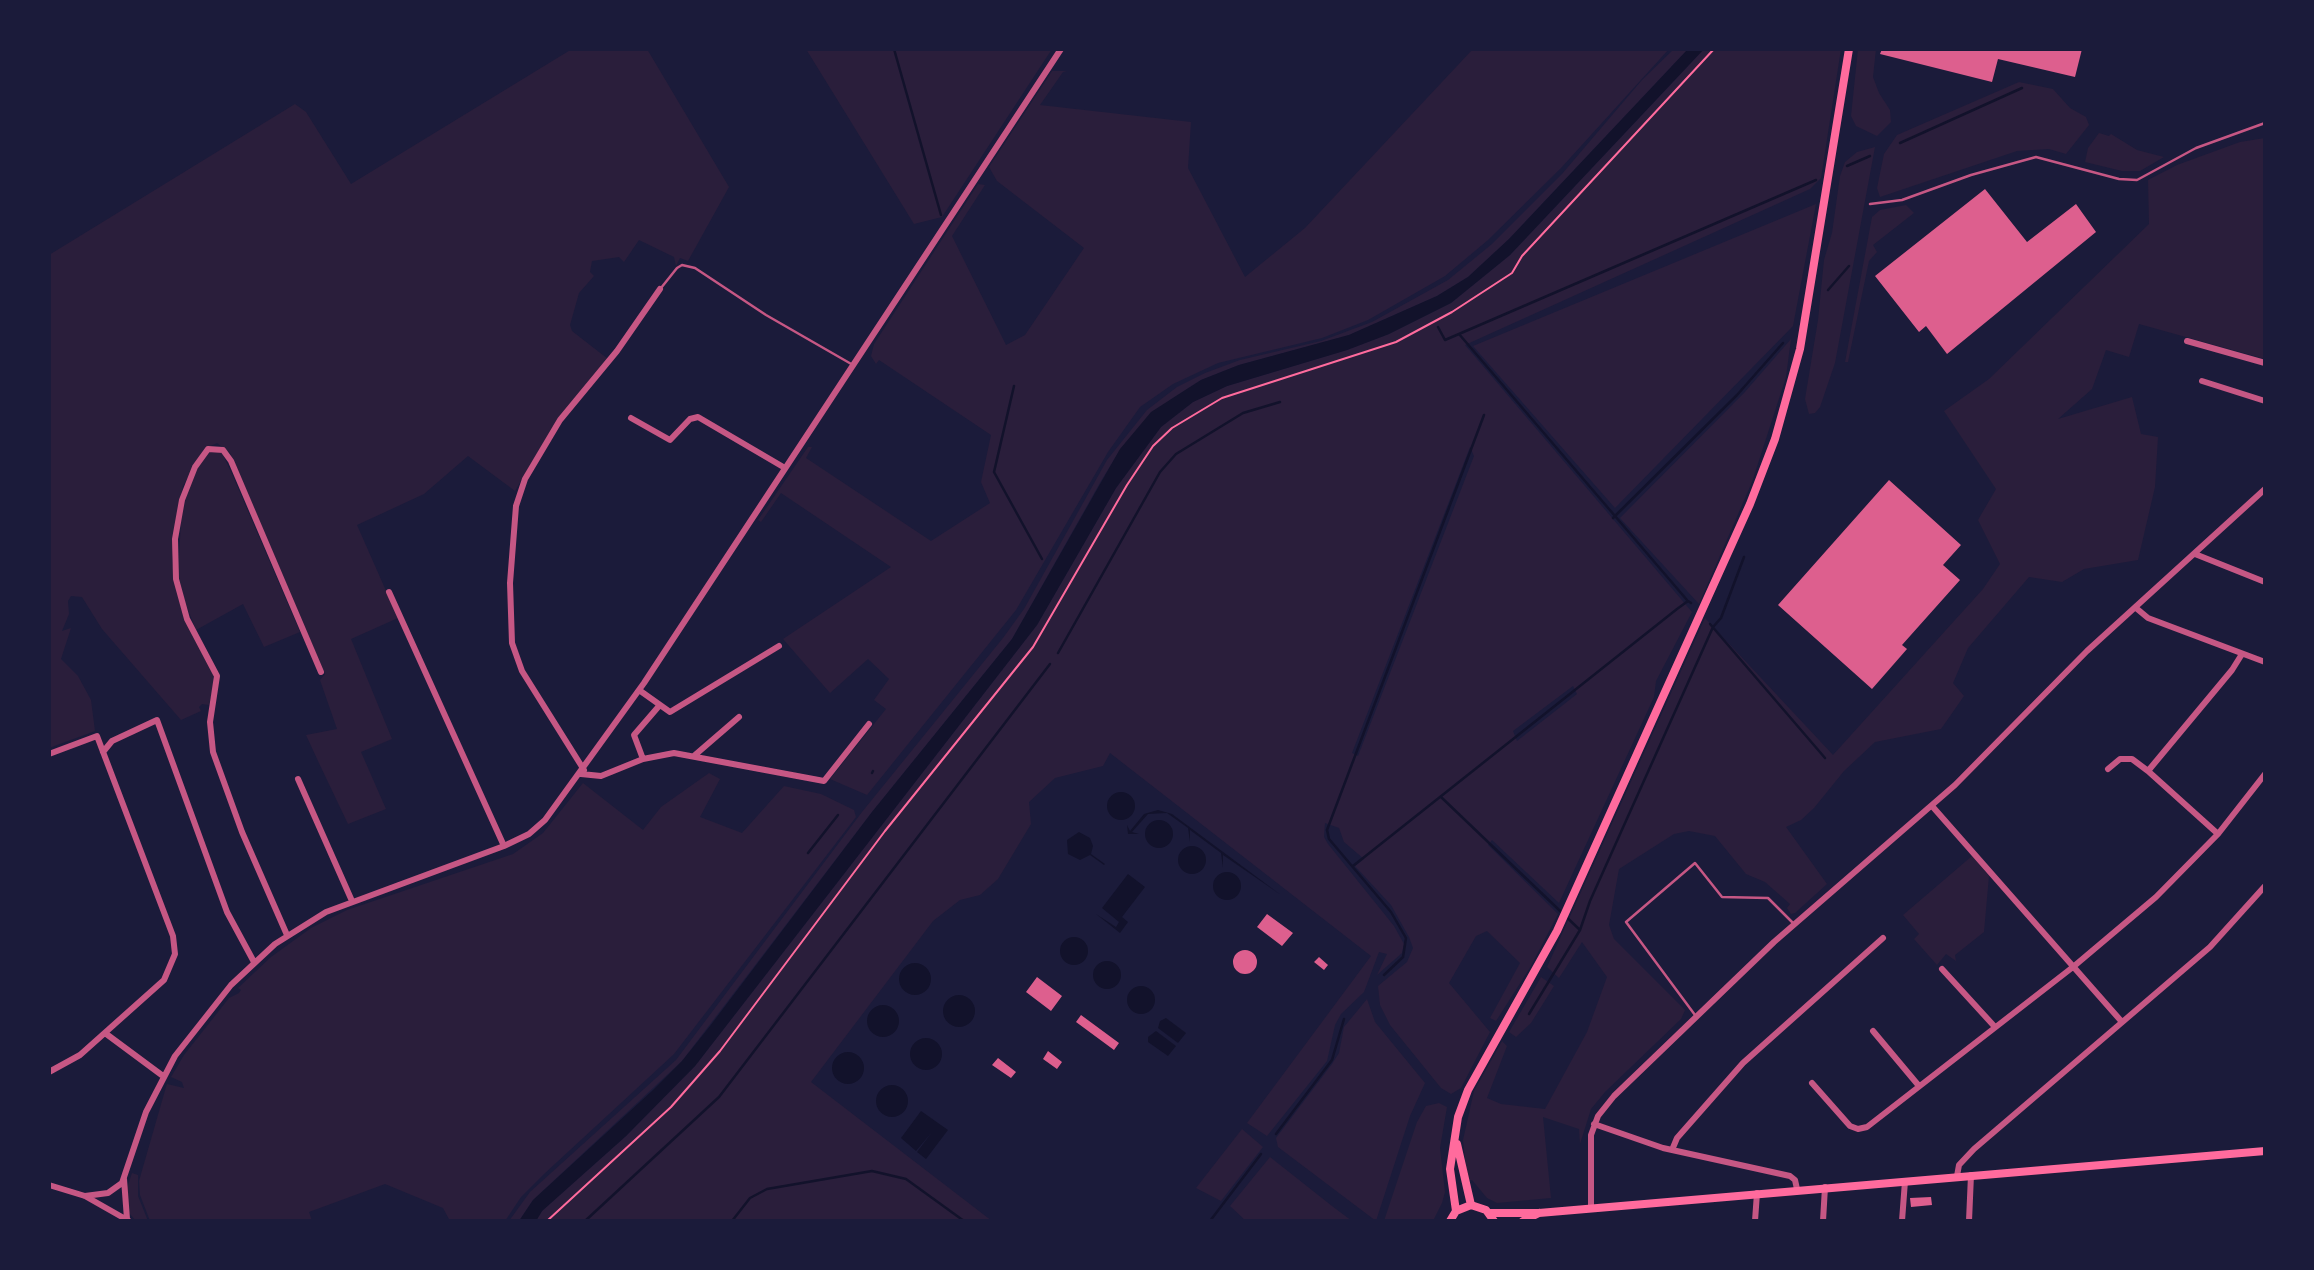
<!DOCTYPE html>
<style>
body{margin:0}
#map{position:relative;width:2314px;height:1270px;overflow:hidden;background:#1b1b3a;font-family:"IBM Plex Sans",sans-serif}
canvas{display:block}
.frame{position:absolute;inset:0;border:51px solid #1b1b3a;pointer-events:none}
</style>
<div id="map">
<canvas width="2314" height="1270"></canvas>
<div class="frame"></div>
</div>
<script>
const context = document.querySelector('canvas').getContext('2d');
context.lineJoin = 'round';
function paint(path, color) { context.fillStyle = color; context.fill(path, 'evenodd'); }
const poly = rows => new Path2D(rows.map(r => 'M' + r).join(''));
function stroke(path, color, width, dash) { context.strokeStyle = color; context.lineWidth = width; context.lineCap = dash ? 'butt' : 'round'; context.setLineDash(dash || []); context.stroke(path); }
paint(poly([
 [572,49,647,49,729,187,688,261,680,258,676,266,674,257,639,240,624,262,619,257,592,261,590,272,594,276,579,293,570,325,572,331,608,359,548,435,515,491,468,456,424,494,357,525,398,618,351,639,392,739,361,752,386,809,348,824,318,761,306,735,337,729,320,680,325,674,230,453,217,443,204,449,183,486,177,514,172,561,177,594,185,619,213,672,213,690,209,705,202,704,199,707,201,711,181,720,102,629,82,597,71,596,68,601,69,614,62,631,71,628,61,659,78,676,91,700,95,731,49,748,49,255,295,104,306,112,351,184],
 [806,49,1052,49,942,217,914,224],
 [1473,49,1669,49,1561,168,1488,240,1445,276,1368,320,1322,338,1218,363,1173,384,1140,407,1108,452,1016,610,867,795,830,779,886,709,874,700,889,679,868,659,830,693,783,639,891,567,781,493,761,522,758,520,808,447,812,447,806,458,931,541,990,503,981,482,991,435,879,360,876,364,871,356,874,344,978,184,985,185,952,236,1006,345,1025,335,1084,248,997,181,989,167,1052,71,1067,71,1063,72,1040,105,1191,122,1188,168,1245,277,1305,228],
 [1674,49,1688,49,1509,239,1468,277,1437,296,1349,335,1239,365,1201,380,1170,400,1136,432,1120,450,1101,481,1012,639,872,812,682,1061,533,1200,519,1221,509,1221,530,1192,676,1060,862,812,1003,638,1024,609,1107,460,1147,410,1177,387,1205,373,1240,360,1321,341,1372,322,1448,280,1492,244,1562,174,1642,80],
 [1704,49,1841,49,1821,178,1810,189,1465,345,1692,612,1656,681,1654,697,1559,903,1492,840,1488,845,1558,914,1531,966,1496,1021,1490,1018,1520,963,1487,931,1476,936,1449,983,1490,1032,1461,1088,1451,1094,1441,1088,1390,1025,1380,1005,1378,986,1407,962,1413,948,1409,937,1391,905,1355,866,1364,859,1344,842,1339,828,1325,823,1324,837,1328,844,1394,926,1404,944,1402,953,1377,975,1387,954,1379,952,1364,992,1341,1014,1335,1025,1327,1061,1267,1136,1247,1123,1371,956,1110,753,1103,766,1055,778,1029,802,1031,824,998,879,980,895,960,900,933,921,811,1082,992,1221,536,1221,542,1211,626,1136,695,1066,1037,625,1116,488,1161,427,1193,402,1227,386,1347,350,1389,334,1451,303,1510,255],
 [1470,447,1474,456,1358,756,1352,753],
 [1573,686,1577,694,1517,741,1513,731],
 [1858,49,1876,49,1873,77,1879,93,1890,110,1891,122,1877,136,1856,126,1851,116],
 [2019,82,2053,89,2070,108,2086,117,2089,125,2066,154,2049,149,2017,151,1880,197,1877,188,1884,154,1897,135],
 [2099,133,2109,136,2111,134,2137,150,2164,157,2140,171,2122,171,2085,162,2088,148],
 [2265,138,2265,359,2139,324,2129,357,2106,350,2092,389,2058,419,2132,397,2141,434,2158,437,2155,487,2138,560,2084,569,2062,582,2029,577,1968,648,1953,683,1964,696,1941,729,1875,742,1844,771,1814,808,1801,820,1786,827,1827,884,1795,913,1791,914,1787,908,1790,904,1765,882,1746,874,1715,836,1689,831,1674,834,1619,869,1609,925,1614,939,1685,1010,1681,1019,1605,1092,1591,1109,1580,1144,1579,1129,1543,1117,1551,1198,1497,1203,1487,1198,1472,1180,1467,1180,1463,1140,1474,1091,1502,1041,1507,1046,1487,1098,1501,1104,1545,1109,1587,1032,1607,977,1582,942,1559,978,1547,967,1705,618,1833,755,1983,589,2000,564,1978,520,1996,489,1944,411,1989,379,2149,224,2148,180,2177,165,2240,142],
 [1875,147,1835,363,1820,407,1815,413,1809,414,1805,399,1818,320,1824,260,1832,233,1840,176,1845,162,1857,152],
 [1816,204,1793,326,1615,508,1473,346],
 [1906,205,1914,213,1873,245,1877,252,1869,261,1848,362,1845,362,1872,217,1880,210],
 [1791,339,1786,377,1752,482,1699,604,1620,518,1744,393],
 [215,451,222,453,232,474,300,632,264,647,243,604,196,630,185,602,178,574,181,521,188,489,198,466,208,452],
 [709,773,720,779,700,817,742,833,784,786,821,794,854,810,856,817,674,1054,544,1174,521,1197,505,1221,450,1221,443,1208,385,1184,309,1212,312,1221,150,1221,140,1195,139,1181,166,1087,167,1084,184,1088,182,1082,171,1077,184,1055,229,998,239,993,241,990,238,988,271,957,311,928,347,910,513,854,543,833,583,783,643,830,661,807],
 [1972,856,1989,876,1984,932,1955,955,1956,961,1946,954,1937,965,1914,939,1919,934,1903,915],
 [1541,977,1554,986,1531,1023,1516,1037,1509,1032],
 [1367,999,1375,1022,1425,1083,1410,1116,1376,1221,1278,1147,1276,1138,1332,1064,1339,1053,1344,1027],
 [1439,1103,1447,1107,1440,1148,1445,1192,1442,1203,1433,1221,1384,1221,1417,1122,1426,1106],
 [1242,1129,1263,1147,1221,1201,1196,1188],
 [1270,1157,1332,1206,1352,1221,1246,1221,1230,1206],
 [132,1173,138,1175,138,1196,148,1221,136,1221,129,1213,127,1188]
]), '#2a1e3b');
paint(poly([
 [1688,49,1704,49,1510,255,1451,303,1389,334,1347,350,1227,386,1193,402,1161,427,1116,488,1037,625,695,1066,626,1136,542,1211,536,1221,519,1221,533,1200,653,1090,682,1061,710,1026,872,812,1012,639,1120,449,1151,412,1201,380,1239,365,1349,335,1437,296,1468,277,1509,239],
 '1107 806a14 14 0 1 1 28 0a14 14 0 1 1-28 0Z',
 [1158,810,1172,814,1281,895,1223,855,1223,868,1221,853,1190,830,1190,842,1188,828,1167,813,1148,814,1132,832,1139,834,1128,834,1127,825,1130,831,1144,814],
 '1145 834a14 14 0 1 1 28 0a14 14 0 1 1-28 0Z',
 [1079,832,1090,838,1093,846,1091,854,1105,864,1104,865,1090,855,1080,860,1068,854,1067,840],
 '1178 860a14 14 0 1 1 28 0a14 14 0 1 1-28 0Z',
 '1213 886a14 14 0 1 1 28 0a14 14 0 1 1-28 0Z',
 [1128,874,1145,887,1122,917,1128,922,1120,933,1096,914,1116,927,1119,922,1102,908],
 '1060 951a14 14 0 1 1 28 0a14 14 0 1 1-28 0Z',
 '1093 975a14 14 0 1 1 28 0a14 14 0 1 1-28 0Z',
 '899 979a16 16 0 1 1 32 0a16 16 0 1 1-32 0Z',
 '1127 1000a14 14 0 1 1 28 0a14 14 0 1 1-28 0Z',
 '943 1011a16 16 0 1 1 32 0a16 16 0 1 1-32 0Z',
 '867 1021a16 16 0 1 1 32 0a16 16 0 1 1-32 0Z',
 [1166,1018,1186,1033,1178,1043,1158,1028,1160,1021],
 [1156,1031,1176,1046,1168,1056,1148,1042,1148,1037],
 '910 1054a16 16 0 1 1 32 0a16 16 0 1 1-32 0Z',
 '832 1068a16 16 0 1 1 32 0a16 16 0 1 1-32 0Z',
 '876 1101a16 16 0 1 1 32 0a16 16 0 1 1-32 0Z',
 [921,1111,948,1130,926,1159,917,1152,932,1132,916,1151,901,1138]
]), '#12122b');
stroke(poly([
 [894,49,941,215],
 [1900,143,2022,88],
 [1847,166,1870,156],
 [1828,290,1849,266],
 [1438,327,1445,340,1816,180],
 [1459,334,1687,600],
 [1014,386,994,472,1042,559],
 [1613,518,1737,395,1783,343],
 [1710,624,1825,758],
 [1058,653,1160,472,1176,454,1243,413,1280,402],
 [872,773,873,771],
 [1441,797,1580,930],
 [808,853,838,815],
 [1353,866,1677,609,1688,601,1691,603],
 [1384,975,1403,957,1406,938,1391,912,1329,839,1327,830,1484,415],
 [1529,1014,1580,930,1590,901,1713,627,1721,618,1744,557],
 [1276,1134,1332,1060,1344,1019],
 [585,1221,719,1097,1050,664],
 [732,1221,750,1198,767,1189,872,1171,906,1179,964,1221],
 [1210,1221,1261,1154]
]), '#12122b', 2.5);
paint(poly([
 [1882,49,2082,49,2075,77,1998,59,1992,82,1880,54],
 [1985,189,2027,242,2076,204,2096,232,1947,354,1926,326,1919,332,1875,276],
 [1889,480,1961,545,1943,565,1960,580,1902,645,1907,649,1872,689,1778,605],
 [1267,914,1293,933,1282,946,1257,927],
 '1233 962a12 12 0 1 1 24 0a12 12 0 1 1-24 0Z',
 [1319,957,1328,965,1324,970,1314,962],
 [1037,977,1062,996,1051,1011,1026,992],
 [1081,1015,1119,1043,1114,1050,1076,1022],
 [1048,1051,1062,1062,1057,1069,1043,1059],
 [998,1058,1016,1072,1011,1078,992,1065],
 [1931,1197,1932,1205,1911,1207,1910,1198]
]), '#dd5f8e');
stroke(poly([
 [547,1221,671,1107,720,1051,885,831,1033,647,1127,485,1153,446,1172,428,1222,398,1396,342,1452,312,1512,273,1522,256,1714,49]
]), '#ff6b9d', 2);
stroke(poly([
 [1870,204,1902,200,1971,175,2036,157,2119,179,2137,180,2196,148,2265,123],
 [661,288,677,268,682,265,695,268,766,315,853,365],
 [1695,1015,1626,922,1695,863,1722,897,1768,898,1794,924]
]), '#c65784', 2.5);
stroke(poly([
 [2187,341,2265,363],
 [2202,381,2265,401],
 [631,418,670,440,690,419,698,417,785,468],
 [2195,554,2265,582],
 [389,592,504,846],
 [2136,608,2148,618,2265,662],
 [639,690,670,712,779,646],
 [103,752,112,741,157,720,227,912,254,962],
 [49,754,97,736,173,936,175,954,164,980,80,1055,49,1072],
 [695,755,739,717],
 [643,759,634,735,659,706],
 [2108,769,2120,759,2132,759,2148,771,2232,670,2242,654],
 [584,770,522,671,512,643,510,583,516,506,525,479,560,420,617,351,660,289],
 [2148,771,2218,834],
 [581,774,601,776,643,759,674,753,824,781,869,724],
 [298,779,352,901],
 [1932,806,2122,1022],
 [287,935,242,832,213,752,210,722,217,676,187,619,176,579,175,539,182,500,195,467,208,449,223,450,231,461,321,672],
 [1942,969,1995,1027],
 [1873,1031,1919,1086],
 [105,1033,163,1076],
 [1812,1083,1850,1126,1858,1129,1867,1127,2073,967,2156,897,2218,834,2265,774],
 [1594,1124,1663,1148,1790,1176,1795,1180,1797,1189],
 [1672,1150,1677,1138,1743,1063,1883,938],
 [1957,1176,1959,1165,1974,1149,2210,947,2265,886],
 [124,1179,127,1219],
 [49,1185,85,1196,129,1221],
 [85,1196,108,1193,122,1183,146,1112,175,1056,231,985,275,944,326,912,504,846,529,834,545,820,644,683,1061,49],
 [1591,1206,1591,1135,1598,1116,1614,1096,1774,942,1955,785,2087,651,2265,489],
 [1755,1221,1757,1193],
 [1823,1221,1825,1187],
 [1902,1221,1905,1181],
 [1969,1221,1971,1175]
]), '#c65784', 6);
stroke(poly([
 [1457,1144,1471,1205],
 [1456,1211,1450,1169,1458,1117,1468,1090,1557,931,1750,504,1775,439,1800,349,1849,49],
 [1490,1213,1539,1213,2265,1151],
 [1450,1221,1456,1211,1471,1205,1486,1210,1494,1221],
 [1523,1221,1539,1213]
]), '#ff6b9d', 8);
</script>
